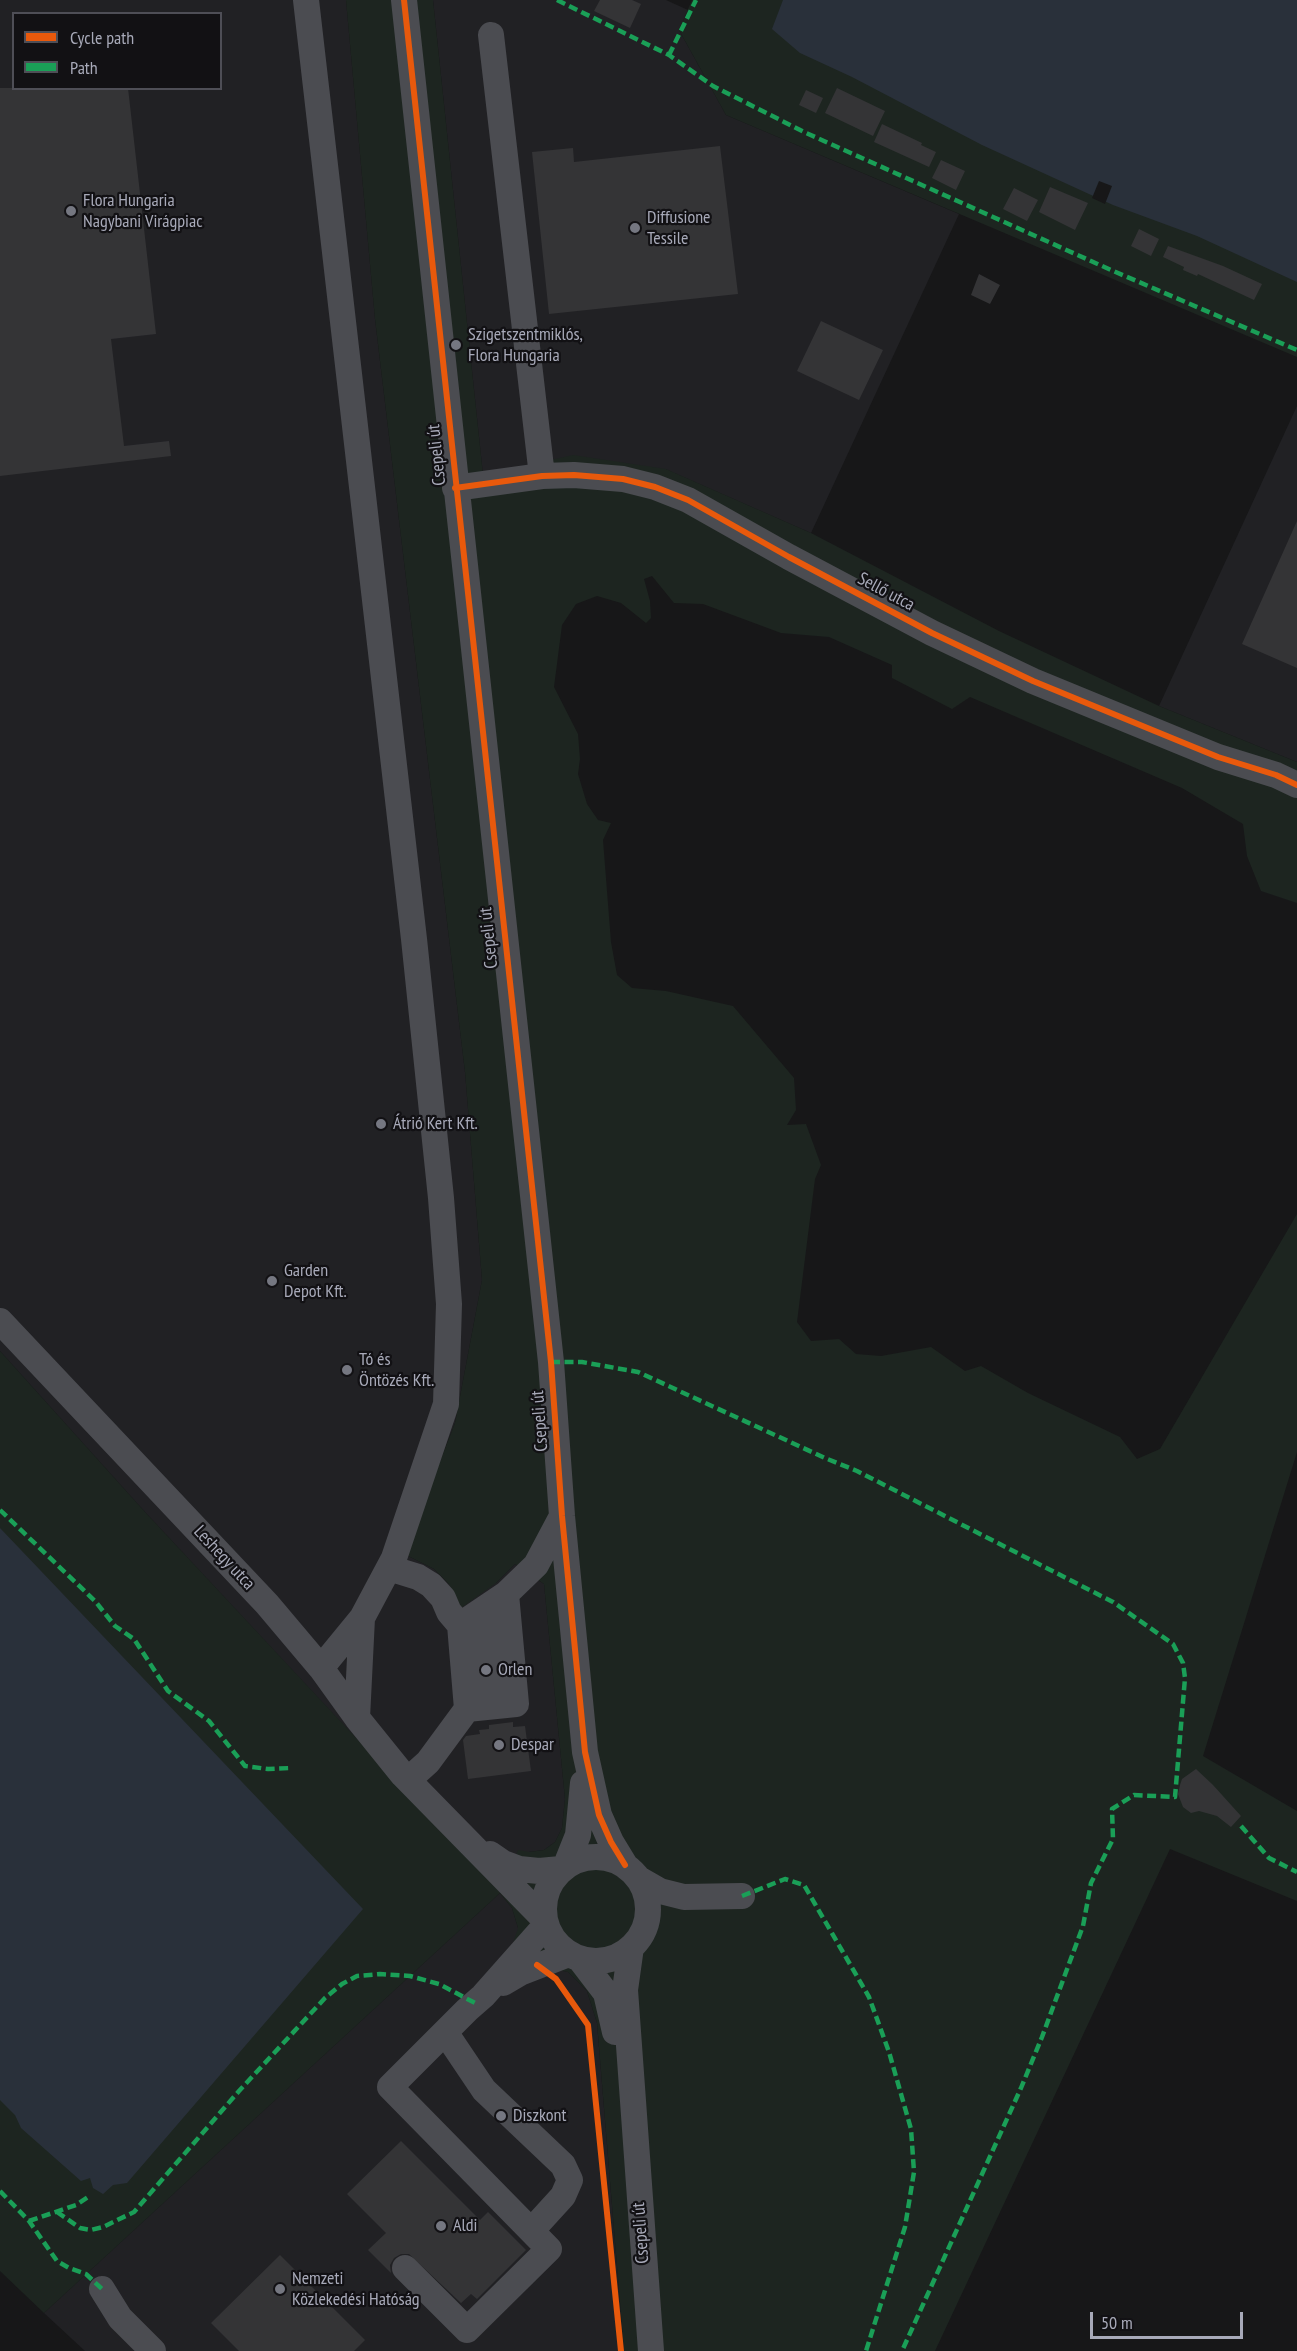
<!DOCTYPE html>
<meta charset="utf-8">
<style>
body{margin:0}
#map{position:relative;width:1297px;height:2351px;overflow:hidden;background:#171718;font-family:"PT Sans Narrow",sans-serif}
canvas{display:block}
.legend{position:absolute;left:12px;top:12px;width:210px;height:78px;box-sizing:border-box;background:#121114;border:2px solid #4e4e56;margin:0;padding:8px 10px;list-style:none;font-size:18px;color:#a8aab9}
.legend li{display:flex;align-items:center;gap:12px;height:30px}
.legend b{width:30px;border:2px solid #4e4e56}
.scale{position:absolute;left:1090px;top:2312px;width:153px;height:27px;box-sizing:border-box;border:3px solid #a8aab9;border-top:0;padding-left:8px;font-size:18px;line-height:21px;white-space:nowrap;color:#a8aab9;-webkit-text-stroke:4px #121114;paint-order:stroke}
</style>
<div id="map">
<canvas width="1297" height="2351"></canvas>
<ul class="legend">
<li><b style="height:8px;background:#e8590c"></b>Cycle path</li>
<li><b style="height:8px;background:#1a9f57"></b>Path</li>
</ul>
<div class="scale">50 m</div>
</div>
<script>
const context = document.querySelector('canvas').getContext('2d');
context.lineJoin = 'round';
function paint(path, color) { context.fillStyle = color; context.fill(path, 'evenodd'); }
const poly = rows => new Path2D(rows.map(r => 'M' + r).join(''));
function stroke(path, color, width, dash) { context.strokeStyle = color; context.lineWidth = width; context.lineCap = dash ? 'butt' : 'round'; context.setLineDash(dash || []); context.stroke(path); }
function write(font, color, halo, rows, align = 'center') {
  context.font = font + ' "PT Sans Narrow",sans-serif'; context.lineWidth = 4.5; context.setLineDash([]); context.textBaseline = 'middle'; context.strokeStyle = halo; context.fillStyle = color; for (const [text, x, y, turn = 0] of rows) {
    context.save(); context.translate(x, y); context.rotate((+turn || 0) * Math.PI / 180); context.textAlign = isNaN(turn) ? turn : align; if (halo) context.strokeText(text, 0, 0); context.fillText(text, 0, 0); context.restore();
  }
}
paint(poly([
 [0,0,346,0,375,319,465,1072,482,1280,455,1423,404,1554,434,1569,449,1584,496,1583,515,1564,544,1584,565,1799,562,1828,555,1842,544,1850,529,1852,500,1893,512,1908,518,1928,554,1969,568,1972,587,1991,597,2023,624,2351,85,2351,44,2313,500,1893,145,1512,0,1351],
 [14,14,220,14,220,88,14,88],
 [433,0,666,0,688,10,679,30,726,115,959,214,811,533,665,469,483,475],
 [1297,406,1297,762,1159,706]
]), '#212124');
paint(poly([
 [346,0,433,0,483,475,573,455,666,469,811,533,999,631,1159,706,1297,762,1297,903,1261,891,1247,856,1243,824,1182,788,970,697,952,709,892,678,892,665,829,637,781,633,703,604,674,603,652,576,644,579,650,601,651,618,646,623,621,603,597,596,576,604,562,625,554,687,578,734,580,759,578,774,587,804,598,820,611,823,603,840,611,942,617,975,632,988,666,991,733,1006,794,1078,796,1110,787,1125,806,1124,821,1165,815,1179,797,1322,811,1341,839,1339,856,1354,881,1356,931,1347,965,1371,981,1366,1028,1393,1120,1437,1137,1459,1160,1449,1297,1214,1297,1452,1203,1756,1297,1811,1297,1901,1170,1849,935,2351,624,2351,597,2023,587,1991,568,1972,554,1969,511,1949,518,1928,512,1908,500,1893,44,2313,0,2271,0,1351,145,1512,500,1892,518,1850,529,1852,544,1850,555,1842,562,1828,565,1799,544,1584,515,1564,496,1583,461,1608,449,1584,434,1569,404,1554,455,1423,482,1280,465,1072,375,319],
 [692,0,1297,0,1297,357,726,115,679,30]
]), '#1d2520');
paint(poly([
 [783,0,1297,0,1297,282,1197,236,1113,205,982,145,852,77,800,53,772,29],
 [0,1528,363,1909,127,2183,113,2185,103,2194,93,2188,90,2178,81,2181,21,2128,15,2115,0,2100]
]), '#29303a');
paint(poly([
 [1099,181,1112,186,1105,204,1092,198]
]), '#171718');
paint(poly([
 [600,0,632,0,641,4,630,28,594,11],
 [0,88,128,88,156,334,111,339,124,446,169,441,171,456,0,476],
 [837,88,885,111,873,136,825,113],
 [806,90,823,98,816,113,799,105],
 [882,124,922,143,921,145,936,152,929,167,874,142],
 [720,146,738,294,549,314,532,152,573,148,574,162],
 [941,160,965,171,956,190,932,178],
 [1050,187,1088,203,1075,230,1039,212],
 [1014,188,1038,200,1027,221,1003,209],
 [1139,229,1159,239,1151,256,1131,246],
 [1168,246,1223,266,1262,284,1254,300,1198,274,1197,276,1183,270,1184,267,1163,257],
 [979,274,1000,285,990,304,971,295],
 [821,321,883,350,859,400,797,371],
 [1297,521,1297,668,1242,644],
 [513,1722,513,1727,525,1726,531,1771,468,1779,463,1740,466,1736,480,1734,479,1730,489,1729,489,1725],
 [1196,1769,1213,1785,1241,1816,1231,1827,1217,1816,1199,1811,1191,1813,1183,1807,1178,1794,1180,1785,1182,1779],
 [401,2141,480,2220,488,2212,526,2250,477,2299,471,2294,461,2303,409,2254,401,2254,394,2258,390,2265,391,2273,368,2250,386,2233,347,2194],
 [280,2255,365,2340,354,2351,239,2351,211,2323]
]), '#343436');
stroke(poly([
 [306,0,414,939,441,1198,449,1304,446,1404,394,1558,362,1618,321,1668],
 [404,0,551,1362,562,1516,585,1752,599,1815,611,1842,625,1865],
 [491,35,542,476],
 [455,488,542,476,574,475,623,479,655,487,688,500,789,557,932,633,1033,681,1218,757,1276,775,1297,785],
 [0,1321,267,1604,321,1668,357,1718,403,1775,544,1919],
 [389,1568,418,1577,431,1585,443,1598,449,1612,460,1625,467,1709,428,1762,408,1780],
 [483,1610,490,1706],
 [460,1625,506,1594,536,1565,562,1516],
 [467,1709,516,1704,506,1594],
 [357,1718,362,1618],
 [490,1854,503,1863,519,1869,539,1871,561,1869],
 '544 1909a52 52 0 1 1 104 0a52 52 0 1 1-104 0Z',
 [566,1865,578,1835,583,1783],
 [639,1879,660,1891,684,1897,742,1896],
 [631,1947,625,1990,651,2351],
 [580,1959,606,1993,615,2032],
 [503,1983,520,1973,569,1954],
 [445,2032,484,2090,563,2165,570,2180,563,2196,532,2230],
 [405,2268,467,2330,549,2249,390,2087,467,2010,483,1996,546,1925],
 [102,2289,120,2318,153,2351]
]), '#4b4c51', 26);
stroke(poly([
 [557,0,669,55,713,86,804,132,1111,270,1297,350],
 [669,55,696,0],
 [551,1362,582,1362,638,1372,825,1458,857,1471,1113,1602,1173,1644,1183,1663,1185,1678,1175,1797,1134,1795,1112,1809,1113,1839,1091,1883,1083,1926,1042,2037,1021,2088,902,2351],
 [0,1510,95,1601,115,1626,134,1639,168,1691,209,1721,245,1766,268,1769,291,1768],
 [1241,1826,1269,1858,1297,1872],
 [742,1896,785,1879,804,1885,869,1997,889,2052,911,2129,914,2172,905,2227,866,2351],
 [0,2191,29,2221,57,2261,69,2268,86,2274,102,2289],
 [57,2212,80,2228,91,2230,103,2227,134,2212,239,2091,325,1998,342,1984,357,1976,380,1974,410,1976,439,1984,475,2003],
 [29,2221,76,2205,88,2197]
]), '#1a9f57', 4.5, [9, 4.5]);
stroke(poly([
 [404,0,551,1362,562,1516,585,1752,599,1815,611,1842,625,1865],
 [455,488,542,476,574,475,623,479,655,487,688,500,789,557,932,633,1033,681,1218,757,1276,775,1297,785],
 [537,1965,556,1979,588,2025,621,2351]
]), '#e8590c', 6);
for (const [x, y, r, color] of [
 [71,211,6,"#757781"],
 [635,228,6,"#757781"],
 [456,345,6,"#757781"],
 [381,1124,6,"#757781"],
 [272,1281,6,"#757781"],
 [347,1370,6,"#757781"],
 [486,1670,6,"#757781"],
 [499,1745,6,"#757781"],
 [501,2116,6,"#757781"],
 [441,2226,6,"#757781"],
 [280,2289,6,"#757781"]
]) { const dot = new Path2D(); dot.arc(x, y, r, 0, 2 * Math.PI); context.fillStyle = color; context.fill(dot); stroke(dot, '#121114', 2); }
write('18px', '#a8aab9', '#121114', [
 ["Flora Hungaria",83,201],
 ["Nagybani Virágpiac",83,222],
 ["Diffusione",647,218],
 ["Tessile",647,239],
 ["Szigetszentmiklós,",468,335],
 ["Flora Hungaria",468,356],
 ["Átrió Kert Kft.",393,1124],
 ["Garden",284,1271],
 ["Depot Kft.",284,1292],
 ["Tó és",359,1360],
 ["Öntözés Kft.",359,1381],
 ["Orlen",498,1670],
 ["Despar",511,1745],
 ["Diszkont",513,2116],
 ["Aldi",453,2226],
 ["Nemzeti",292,2279],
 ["Közlekedési Hatóság",292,2300]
], 'left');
write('18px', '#a8aab9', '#121114', [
 ["Csepeli út",437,455,-96],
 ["Sellő utca",886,592,28],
 ["Csepeli út",489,938,-96],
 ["Csepeli út",540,1421,-94],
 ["Leshegy utca",224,1558,47],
 ["Csepeli út",641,2233,-94]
]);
</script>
